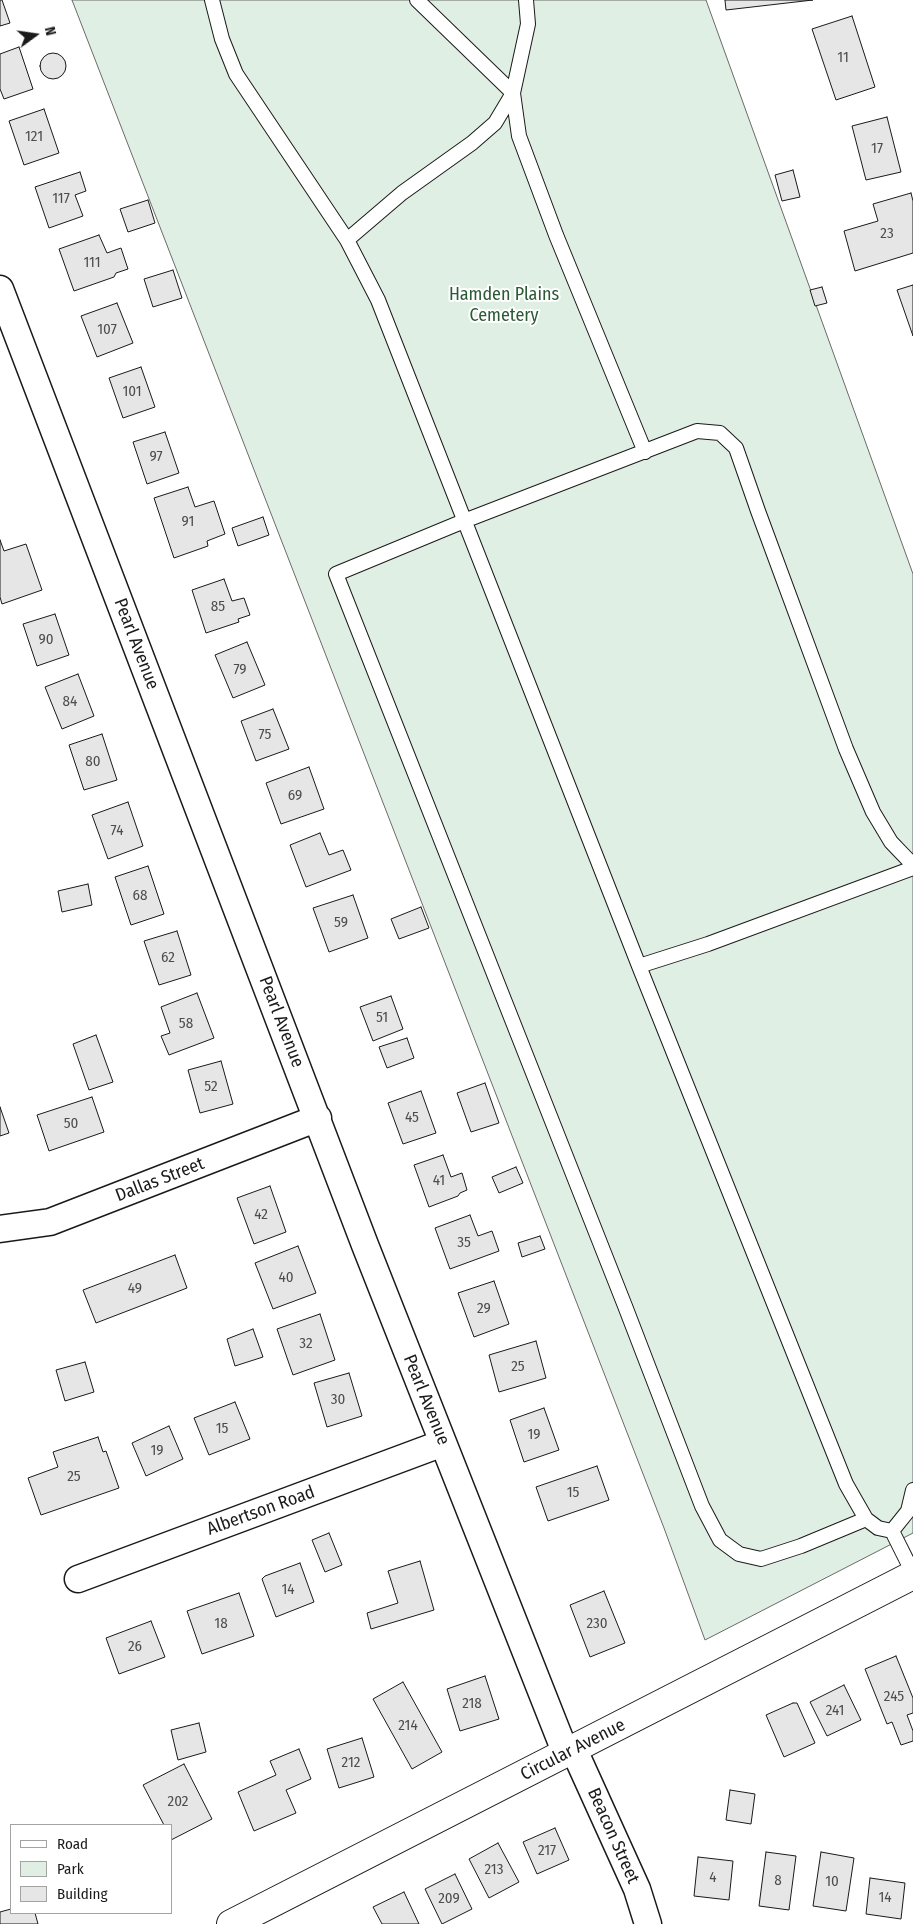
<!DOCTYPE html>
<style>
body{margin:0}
#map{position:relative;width:913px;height:1924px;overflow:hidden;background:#fff;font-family:"Fira Sans Condensed",sans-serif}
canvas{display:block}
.legend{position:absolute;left:10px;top:1824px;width:162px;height:90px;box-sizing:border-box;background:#fff;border:1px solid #a3a3a3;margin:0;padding:6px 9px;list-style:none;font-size:15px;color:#1a1a1a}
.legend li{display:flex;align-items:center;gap:10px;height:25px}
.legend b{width:25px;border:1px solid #a3a3a3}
.north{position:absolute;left:10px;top:10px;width:50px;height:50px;-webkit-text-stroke:4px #fff;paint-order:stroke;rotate:76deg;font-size:14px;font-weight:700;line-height:20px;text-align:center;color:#1a1a1a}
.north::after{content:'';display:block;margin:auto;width:18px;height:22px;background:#1a1a1a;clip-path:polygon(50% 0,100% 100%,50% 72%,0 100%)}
</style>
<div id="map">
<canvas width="913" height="1924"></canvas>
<ul class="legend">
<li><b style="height:6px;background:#fff"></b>Road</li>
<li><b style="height:14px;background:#e0efe3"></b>Park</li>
<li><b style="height:14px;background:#e6e6e6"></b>Building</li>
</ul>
<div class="north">N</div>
</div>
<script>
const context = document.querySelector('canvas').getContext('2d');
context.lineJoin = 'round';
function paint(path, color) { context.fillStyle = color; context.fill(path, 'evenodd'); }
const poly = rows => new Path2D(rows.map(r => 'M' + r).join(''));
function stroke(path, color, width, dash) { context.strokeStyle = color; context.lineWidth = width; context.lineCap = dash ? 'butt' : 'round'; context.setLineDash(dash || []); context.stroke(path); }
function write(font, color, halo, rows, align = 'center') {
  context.font = font + ' "Fira Sans Condensed",sans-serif'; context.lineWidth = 4; context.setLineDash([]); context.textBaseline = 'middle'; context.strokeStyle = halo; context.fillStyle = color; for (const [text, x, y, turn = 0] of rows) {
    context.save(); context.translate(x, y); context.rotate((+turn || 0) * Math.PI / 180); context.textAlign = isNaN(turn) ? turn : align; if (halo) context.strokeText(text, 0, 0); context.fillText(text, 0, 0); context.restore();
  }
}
const green = poly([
 [72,0,706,0,913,574,913,1533,705,1640,664,1528,72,0]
]);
paint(green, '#e0efe3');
stroke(green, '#6a6a6a', 1);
const building = poly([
 [0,0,2,0,10,23,0,26,0,0],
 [725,0,813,0,726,10,725,0],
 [852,16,875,87,836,100,812,29,852,16],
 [19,47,33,89,4,99,0,89,0,54,19,47],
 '40 66a13 13 0 1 1 26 0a13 13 0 1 1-26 0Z',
 [44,109,59,153,24,165,9,121,44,109],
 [887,117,901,172,866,180,852,126,887,117],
 [793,170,800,197,782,201,775,175,793,170],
 [80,172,86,191,75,195,83,216,49,228,35,187,80,172],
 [911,193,913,201,913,253,855,271,844,231,878,221,873,204,911,193],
 [148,200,155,223,128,232,120,209,148,200],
 [99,235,107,253,121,248,128,269,116,273,114,277,74,291,59,249,99,235],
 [173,270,182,298,153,307,144,279,173,270],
 [913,285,913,336,897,290,913,285],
 [822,287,827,303,815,306,810,290,822,287],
 [117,303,133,343,97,357,81,316,117,303],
 [141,367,155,407,123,418,109,378,141,367],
 [165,432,179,473,147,484,133,442,165,432],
 [188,487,195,507,214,501,225,534,207,541,208,546,174,558,154,498,188,487],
 [263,517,269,535,238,546,232,528,263,517],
 [0,540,4,551,26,544,42,590,2,604,0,597,0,540],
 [224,579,232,601,244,598,250,615,238,619,239,622,206,633,192,590,224,579],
 [55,614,69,655,37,666,23,624,55,614],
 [247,642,265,685,233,698,215,655,247,642],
 [78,674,94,716,62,729,45,687,78,674],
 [273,709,289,749,256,761,241,721,273,709],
 [102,734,117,780,84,790,69,745,102,734],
 [309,767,324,809,281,824,266,783,309,767],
 [128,802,143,846,108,859,92,815,128,802],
 [320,833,329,855,343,850,351,870,306,887,290,845,320,833],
 [148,866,164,914,131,925,115,877,148,866],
 [88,884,92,905,62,912,58,891,88,884],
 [353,895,368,938,329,952,313,908,353,895],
 [421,907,429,928,399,939,391,919,421,907],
 [177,931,191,975,159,985,144,941,177,931],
 [197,993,214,1038,169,1055,161,1036,170,1033,161,1007,197,993],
 [391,996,403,1029,373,1041,360,1007,391,996],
 [96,1035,113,1082,89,1090,73,1044,96,1035],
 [407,1038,414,1058,387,1068,379,1047,407,1038],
 [221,1061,233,1104,200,1113,188,1070,221,1061],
 [485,1083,499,1123,471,1132,457,1093,485,1083],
 [421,1091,436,1133,403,1144,388,1103,421,1091],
 [92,1097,104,1132,49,1151,37,1115,92,1097],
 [0,1107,9,1133,0,1136,0,1107],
 [443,1155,451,1177,462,1173,467,1190,460,1193,458,1196,429,1207,414,1165,443,1155],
 [516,1167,523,1183,499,1193,492,1177,516,1167],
 [270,1186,286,1232,254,1244,237,1198,270,1186],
 [470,1215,478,1236,492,1231,499,1251,450,1269,435,1228,470,1215],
 [540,1236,545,1249,522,1257,518,1243,540,1236],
 [298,1246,316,1293,273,1309,255,1263,298,1246],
 [175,1255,187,1288,96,1323,83,1290,175,1255],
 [494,1281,509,1324,474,1337,458,1293,494,1281],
 [320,1314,335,1360,293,1375,277,1329,320,1314],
 [253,1329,263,1357,235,1366,227,1339,253,1329],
 [536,1341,546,1378,499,1392,489,1355,536,1341],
 [85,1362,94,1392,65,1401,56,1370,85,1362],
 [349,1373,362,1416,327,1427,314,1383,349,1373],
 [235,1402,250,1439,209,1455,194,1418,235,1402],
 [544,1408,559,1450,524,1462,510,1420,544,1408],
 [169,1426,183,1459,146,1476,132,1443,169,1426],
 [98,1437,103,1452,106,1451,119,1488,41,1515,28,1478,58,1467,53,1452,98,1437],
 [597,1466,609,1500,548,1521,536,1487,597,1466],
 [329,1533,342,1565,325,1572,312,1540,329,1533],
 [420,1561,434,1610,371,1629,367,1613,398,1603,388,1571,420,1561],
 [300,1563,314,1602,276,1617,262,1579,265,1576,300,1563],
 [604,1591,625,1643,590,1657,570,1605,604,1591],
 [239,1593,254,1636,202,1654,187,1611,239,1593],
 [151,1621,165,1657,119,1674,106,1638,151,1621],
 [896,1656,913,1698,913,1713,907,1715,913,1731,913,1741,901,1745,892,1722,887,1724,865,1669,896,1656],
 [485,1676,499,1719,460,1731,447,1689,485,1676],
 [403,1682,442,1752,412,1769,373,1699,403,1682],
 [844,1685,861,1720,827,1736,810,1702,844,1685],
 [793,1703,797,1703,815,1743,784,1757,766,1715,793,1703],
 [199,1723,206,1752,178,1760,171,1730,199,1723],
 [362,1738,374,1777,339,1788,327,1749,362,1738],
 [299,1749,311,1779,286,1790,296,1813,254,1831,238,1792,276,1775,270,1761,299,1749],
 [184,1764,212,1819,171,1840,171,1825,164,1825,143,1785,184,1764],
 [730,1790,755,1794,751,1824,726,1820,730,1790],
 [555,1828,569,1860,537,1874,523,1842,555,1828],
 [498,1843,519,1882,489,1898,469,1859,498,1843],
 [766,1852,796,1856,789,1910,759,1906,766,1852],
 [821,1852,854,1858,846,1911,813,1906,821,1852],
 [698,1857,733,1861,729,1900,694,1896,698,1857],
 [455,1874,472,1909,442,1924,425,1889,455,1874],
 [870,1878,905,1883,901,1919,866,1914,870,1878],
 [404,1892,419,1924,382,1924,373,1907,404,1892],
 [11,1909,11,1913,35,1913,38,1924,0,1924,0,1912,11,1909]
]);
paint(building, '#e6e6e6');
stroke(building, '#1a1a1a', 1);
const lane = poly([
 [212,0,222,39,236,74,347,240,378,300,639,966,846,1484,866,1519,878,1528,892,1531],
 [526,0,528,24,513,93,519,136,556,235,645,452],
 [347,240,402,193,472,143,495,123,513,93,417,0],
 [639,966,708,944,913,868],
 [866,1519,801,1546,761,1559,739,1554,720,1540,702,1506,625,1306,336,574,464,521,697,431,720,433,736,448,758,511,846,749,873,812,891,842,913,865],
 [892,1531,908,1511,913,1490],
 [892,1531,913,1573]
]);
const street = poly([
 [0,289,365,1245,566,1754],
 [0,1229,50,1222,318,1118],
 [78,1579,443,1443],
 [574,1750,637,1889,648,1924]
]);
const secondary = poly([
 [231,1924,913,1575]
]);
stroke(lane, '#1a1a1a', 16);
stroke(street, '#1a1a1a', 29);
stroke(secondary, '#1a1a1a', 30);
stroke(lane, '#fff', 14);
stroke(street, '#fff', 26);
stroke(secondary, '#fff', 28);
write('15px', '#4d4d4d', null, [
 ["11",843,58],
 ["121",34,137],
 ["17",877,149],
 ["117",61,199],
 ["23",887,234],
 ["111",92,263],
 ["107",107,330],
 ["101",132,392],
 ["97",156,457],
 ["91",188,522],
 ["85",218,607],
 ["90",46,640],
 ["79",240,670],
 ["84",70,702],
 ["75",265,735],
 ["80",93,762],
 ["69",295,796],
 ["74",117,831],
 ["68",140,896],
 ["59",341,923],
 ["62",168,958],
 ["51",382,1018],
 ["58",186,1024],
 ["52",211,1087],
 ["45",412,1118],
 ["50",71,1124],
 ["41",439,1181],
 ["42",261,1215],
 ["35",464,1243],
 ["40",286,1278],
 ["49",135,1289],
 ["29",484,1309],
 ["32",306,1344],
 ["25",518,1367],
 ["30",338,1400],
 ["15",222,1429],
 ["19",534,1435],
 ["19",157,1451],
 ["25",74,1477],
 ["15",573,1493],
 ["14",288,1590],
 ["18",221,1624],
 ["230",597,1624],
 ["26",135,1647],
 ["245",894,1697],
 ["218",472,1704],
 ["241",835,1711],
 ["214",408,1726],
 ["212",351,1763],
 ["202",178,1802],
 ["217",547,1851],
 ["213",494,1870],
 ["4",713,1878],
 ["8",778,1881],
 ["10",832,1882],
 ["14",885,1898],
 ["209",449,1899]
]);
write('18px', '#2b5a34', '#fff', [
 ["Hamden Plains",504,295],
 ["Cemetery",504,316]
]);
write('18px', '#1a1a1a', '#fff', [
 ["Pearl Avenue",136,644,69],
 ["Pearl Avenue",281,1022,69],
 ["Dallas Street",160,1180,-21],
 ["Pearl Avenue",426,1400,68],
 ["Albertson Road",261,1511,-20],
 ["Circular Avenue",573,1750,-27],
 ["Beacon Street",613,1836,66]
]);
</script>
